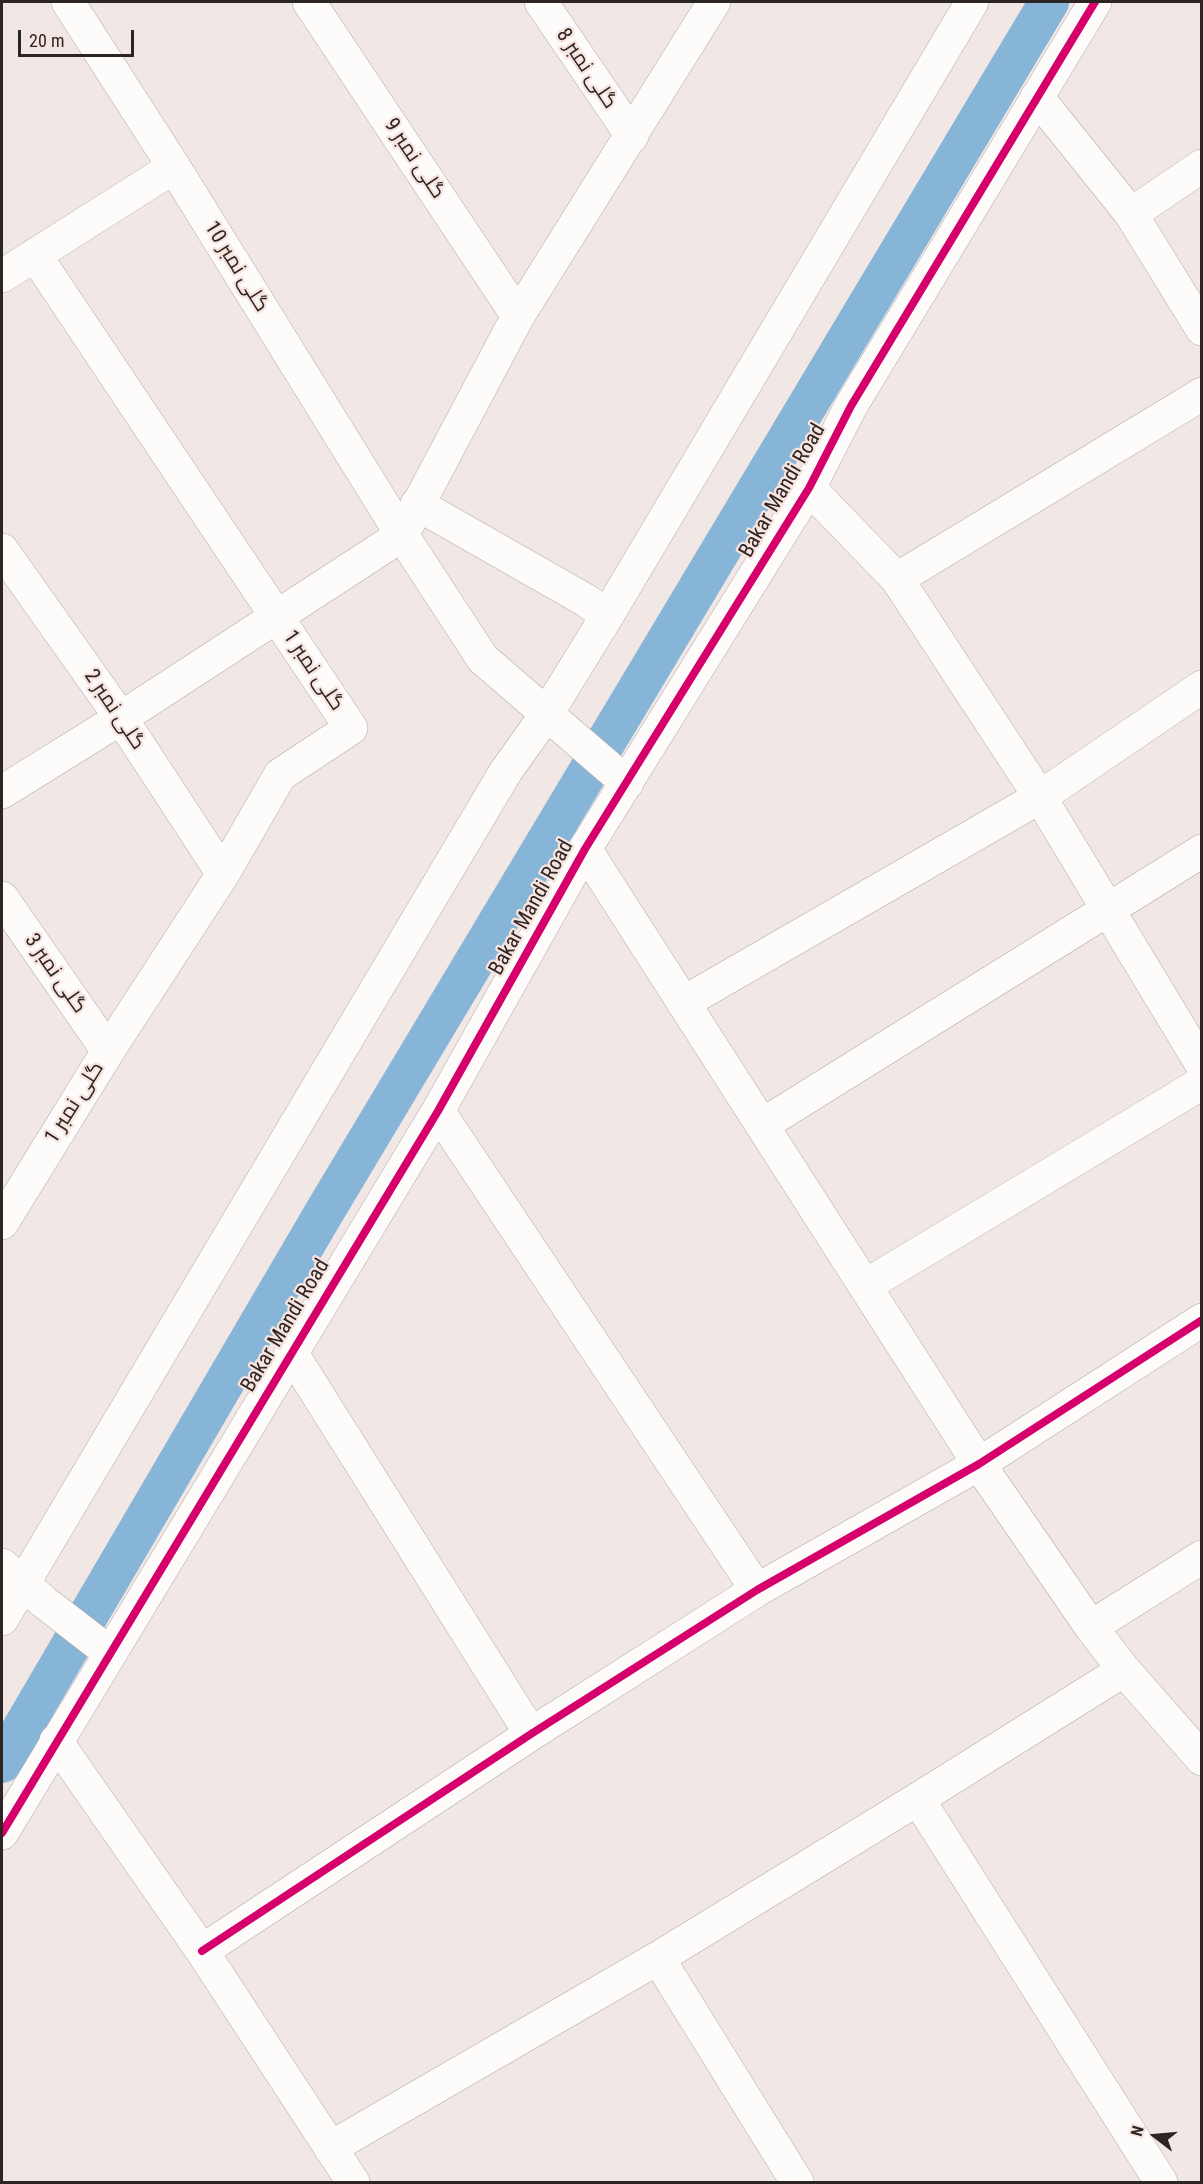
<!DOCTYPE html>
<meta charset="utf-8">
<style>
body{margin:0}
#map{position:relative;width:1203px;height:2184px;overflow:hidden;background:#f1e8e5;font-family:"Roboto Condensed",sans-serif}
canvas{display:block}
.frame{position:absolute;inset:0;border:3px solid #2c2523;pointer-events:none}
.north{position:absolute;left:1125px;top:2106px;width:60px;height:60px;-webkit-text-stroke:4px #f7e4df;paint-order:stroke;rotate:286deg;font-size:16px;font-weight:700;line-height:24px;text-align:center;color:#2c2523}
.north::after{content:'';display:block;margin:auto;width:21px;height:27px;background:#2c2523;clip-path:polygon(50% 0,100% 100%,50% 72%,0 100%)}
.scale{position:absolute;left:18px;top:30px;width:116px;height:27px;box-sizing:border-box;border:3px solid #2c2523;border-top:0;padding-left:8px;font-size:18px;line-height:21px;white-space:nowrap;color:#2c2523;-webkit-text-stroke:4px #f7e4df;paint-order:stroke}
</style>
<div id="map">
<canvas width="1203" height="2184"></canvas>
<div class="frame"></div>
<div class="north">N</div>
<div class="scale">20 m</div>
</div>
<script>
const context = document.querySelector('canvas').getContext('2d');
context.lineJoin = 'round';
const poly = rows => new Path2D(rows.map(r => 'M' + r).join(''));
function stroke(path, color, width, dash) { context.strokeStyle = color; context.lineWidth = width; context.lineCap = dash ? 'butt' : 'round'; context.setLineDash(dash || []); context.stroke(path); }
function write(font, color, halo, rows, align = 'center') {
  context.font = font + ' "Roboto Condensed",Cairo,sans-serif'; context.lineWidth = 4.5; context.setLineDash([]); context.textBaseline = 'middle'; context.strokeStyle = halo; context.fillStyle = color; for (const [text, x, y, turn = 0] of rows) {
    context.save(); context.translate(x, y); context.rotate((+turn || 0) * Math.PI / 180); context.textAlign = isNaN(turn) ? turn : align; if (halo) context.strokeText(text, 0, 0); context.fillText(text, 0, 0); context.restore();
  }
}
stroke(poly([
 [2,1763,325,1211,1049,2]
]), '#87b5d8', 40);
const minor = poly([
 [68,2,174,167,402,535,483,659,627,783],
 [309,2,518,316],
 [541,2,632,136],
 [1037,97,1131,214,1202,329],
 [1131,214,1202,166],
 [2,276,174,167],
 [809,488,897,579,1040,797,1202,1065],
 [417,504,587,601,607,616],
 [2,550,121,718,223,874],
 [897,579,1202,394],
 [2,792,121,718,402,535,518,316,714,2],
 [585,849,979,1464,1091,1627,1124,1670,1202,1759],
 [2,898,108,1051],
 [683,1003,1040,797,1202,687],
 [438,1111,757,1590],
 [762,1125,1202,851],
 [2,1223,108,1051,223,874,280,775,351,728,35,255],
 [865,1286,1202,1083],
 [291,1352,531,1734],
 [2,1565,44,1602,110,1653],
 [2,1619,506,771,546,715,607,616,972,2],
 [1091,1627,1202,1557],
 [56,1741,202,1951,353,2182],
 [918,1799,1161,2182],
 [2,1833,438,1111,585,849,809,488,851,406,1095,2],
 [202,1951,531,1734,757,1590,979,1464,1202,1320],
 [658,1958,797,2182],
 [330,2148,658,1958,918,1799,1124,1670]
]);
stroke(minor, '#b2aaa8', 34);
stroke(minor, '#fdfcfb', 33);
stroke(poly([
 [2,1833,438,1111,585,849,809,488,851,406,1095,2],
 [202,1951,531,1734,757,1590,979,1464,1202,1320]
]), '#d6006c', 8);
write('21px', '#2c2523', '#f7e4df', [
 ["گلی نمبر 8",586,69,56],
 ["گلی نمبر 9",414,159,56],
 ["گلی نمبر 10",236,267,58],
 ["Bakar Mandi Road",783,491,-60],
 ["گلی نمبر 1",313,671,56],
 ["گلی نمبر 2",114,710,56],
 ["Bakar Mandi Road",532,908,-61],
 ["گلی نمبر 3",55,974,55],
 ["گلی نمبر 1",75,1103,-58],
 ["Bakar Mandi Road",286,1326,-59]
]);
</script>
